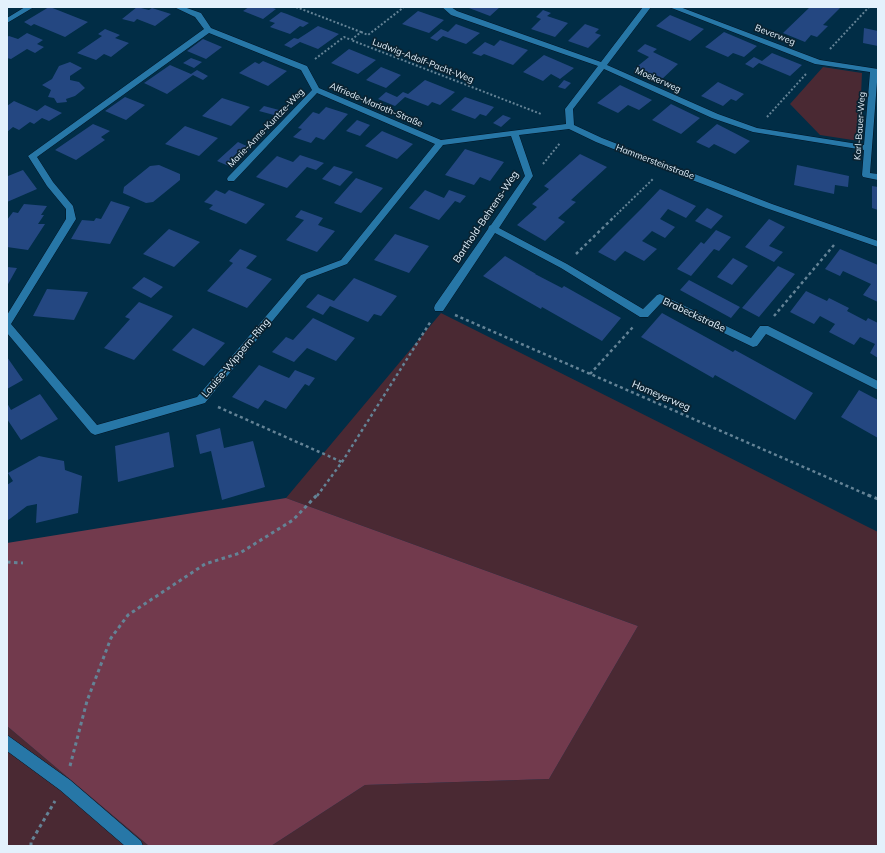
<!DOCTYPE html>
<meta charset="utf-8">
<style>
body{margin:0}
#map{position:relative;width:885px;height:853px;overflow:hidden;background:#012d46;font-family:Mulish,sans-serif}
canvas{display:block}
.frame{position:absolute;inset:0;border:8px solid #e3f1fc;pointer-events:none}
</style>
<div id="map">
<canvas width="885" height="853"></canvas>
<div class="frame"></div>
</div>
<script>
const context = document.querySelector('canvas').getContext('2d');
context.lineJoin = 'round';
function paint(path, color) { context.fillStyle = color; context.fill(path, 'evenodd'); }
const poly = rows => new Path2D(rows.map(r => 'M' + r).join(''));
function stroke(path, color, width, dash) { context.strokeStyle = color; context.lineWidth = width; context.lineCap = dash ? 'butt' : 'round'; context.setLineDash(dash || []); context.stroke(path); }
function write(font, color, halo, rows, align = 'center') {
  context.font = font + ' Mulish,sans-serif'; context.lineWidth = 3.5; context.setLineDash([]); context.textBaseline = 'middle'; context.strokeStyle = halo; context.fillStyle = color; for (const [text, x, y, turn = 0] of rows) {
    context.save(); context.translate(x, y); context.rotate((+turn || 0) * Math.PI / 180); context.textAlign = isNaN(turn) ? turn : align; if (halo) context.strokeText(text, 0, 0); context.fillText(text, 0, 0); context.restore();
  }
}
paint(poly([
 [823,67,862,73,859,141,820,135,790,104],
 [441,313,878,532,878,846,271,846,365,785,549,779,638,626,286,498],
 [7,726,149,846,7,846]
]), '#4a2933');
paint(poly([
 [286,498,638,626,549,779,365,785,271,846,149,846,7,726,7,543]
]), '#723a4d');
paint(poly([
 [49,7,50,7,88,22,65,37,34,24,31,26,24,22],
 [137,7,149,10,152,8,171,14,155,26,137,19,134,22,122,19],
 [249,7,270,7,276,9,263,19,243,11],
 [471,7,500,7,490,16,469,8],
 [810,7,841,7,823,25,828,26,817,37,811,35,805,42,783,33],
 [543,10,551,13,547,16,568,23,555,37,531,29,541,19,536,17],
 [418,11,444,20,429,33,402,24],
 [281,12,287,14,309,23,303,27,300,26,290,34,270,27,275,23,269,21],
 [670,15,704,29,690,41,656,26],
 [456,24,480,33,466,44,443,36,437,41,430,38,441,29,448,32],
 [585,24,599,29,595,33,601,35,588,48,568,41],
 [318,26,339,34,318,49,300,42,291,48,284,45,294,38,298,39],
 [864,28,878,31,878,46,863,43],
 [105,29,120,35,115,38,129,43,111,57,104,54,96,60,77,53,102,36,98,34],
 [724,32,757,46,744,57,733,53,728,57,705,47],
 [27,33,43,40,37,44,44,47,35,53,27,49,11,59,7,58,7,37,9,36,18,39],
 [203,39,222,47,206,59,187,51],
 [500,40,528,50,513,65,484,54,481,56,472,53,485,42,494,46],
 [645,44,657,49,653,52,678,64,660,81,634,69,649,57,637,51],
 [349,49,376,60,358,74,331,63],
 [772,53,802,65,790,76,759,63,753,68,745,64,754,57,762,61],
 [544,55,574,68,560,79,551,74,543,81,523,72],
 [191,58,202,62,194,68,183,63],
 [263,61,287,71,268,86,239,73,255,62,259,64],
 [70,62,82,68,70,76,70,80,79,82,85,88,75,96,66,99,67,102,57,103,54,98,48,97,51,90,42,85,52,79,59,66],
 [170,65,191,74,197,70,208,76,203,80,193,75,167,94,144,83],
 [381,67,401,75,386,88,366,80],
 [425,80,455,92,440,105,432,102,428,106,405,97,395,106,378,99,386,92,397,97,403,92,408,94],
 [564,80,571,83,565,89,558,87],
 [718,82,744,94,736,101,731,99,723,106,701,96],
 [620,85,652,100,639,110,628,105,618,113,597,103],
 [125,97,145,105,126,120,105,111],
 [465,97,494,107,486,116,480,114,475,119,451,110],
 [222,98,250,107,231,126,202,116],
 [14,101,37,111,45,105,62,113,49,121,42,118,34,124,30,122,19,130,13,127,7,132,7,106],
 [671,104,700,118,681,134,652,120],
 [264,106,279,110,274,115,259,111],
 [326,107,348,114,324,140,316,137,311,143,293,137,302,129,298,128,313,112,319,114],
 [503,115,511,118,501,127,493,123],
 [357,120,370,125,360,136,346,131],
 [93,124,110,131,101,137,105,140,76,160,55,150],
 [717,124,750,141,735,154,714,144,709,148,696,142],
 [185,126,218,138,199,156,165,144],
 [382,131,413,144,397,159,365,146],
 [238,142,251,148,231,167,217,161],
 [465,149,504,162,490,181,480,177,474,185,445,175],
 [580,154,607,167,571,200,576,202,558,218,565,222,545,241,517,225,537,207,532,204,549,189,544,186],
 [300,155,324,163,316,170,307,167,287,188,256,177,277,156,293,162],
 [159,165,180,174,180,180,153,202,146,203,123,193,124,187,150,166],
 [797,165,849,176,848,187,835,185,834,194,794,185],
 [334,166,353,172,340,186,322,179],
 [23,170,37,189,7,202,7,174,8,176],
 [356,178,383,188,361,213,334,203],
 [872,186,878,187,878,210,872,208],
 [660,189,696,206,686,218,668,209,660,219,675,227,665,238,652,231,642,241,657,249,644,261,625,251,615,261,598,252,641,209],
 [216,190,225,194,229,190,265,204,246,224,209,209,213,205,204,202],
 [425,190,444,198,449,190,466,196,460,203,455,201,439,220,409,208],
 [111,201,130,207,110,244,71,239,82,220,94,221,96,218,101,219],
 [24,204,47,206,41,215,44,215,38,224,45,224,28,250,7,247,7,220,13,212,18,213],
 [707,208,723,216,711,229,695,221],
 [301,210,323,218,318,225,335,231,317,252,286,240,304,220,295,217],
 [769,219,785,227,769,246,783,252,774,262,745,247],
 [169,229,200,242,174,267,143,254],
 [716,230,731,237,719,251,714,249,691,276,677,269,701,242,704,244],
 [395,234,429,246,409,273,374,260],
 [240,249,257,256,246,268,272,279,247,308,207,291,233,263,229,261],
 [840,249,878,265,878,302,863,295,871,284,843,271,840,276,825,269],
 [505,256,536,274,535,274,562,288,564,286,621,318,602,341,542,307,541,309,483,276],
 [733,258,748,266,732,285,717,277],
 [778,266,795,274,759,317,742,308],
 [7,267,17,268,7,286],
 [144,277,163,287,151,298,132,288],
 [354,278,397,296,381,316,374,314,368,322,330,306,323,315,306,307,318,294,334,301],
 [689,280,740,307,731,318,680,290],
 [47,289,88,292,74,320,33,316],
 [806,291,827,301,829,298,849,308,847,311,866,321,868,318,878,323,878,358,870,353,875,344,860,337,854,345,829,332,835,324,820,316,814,324,790,312],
 [139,302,173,316,134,360,104,348,130,319,125,317],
 [662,313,733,352,735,350,813,393,795,420,715,375,713,378,641,337],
 [313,318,355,338,336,361,307,348,294,362,272,352,286,337,293,340],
 [193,328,225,343,204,366,172,350],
 [7,357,23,380,7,389],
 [259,365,289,378,295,370,315,378,309,386,305,384,286,409,265,400,258,409,232,397],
 [859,390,878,400,878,438,841,417],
 [40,394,58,419,21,440,7,419,7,403,11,410],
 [220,428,224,448,253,441,265,487,222,500,211,451,200,454,196,435],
 [169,432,174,467,118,482,115,446],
 [39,456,64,461,65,470,82,476,78,513,36,523,37,504,27,506,7,521,7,485,13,481,8,473]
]), '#244781');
const service = poly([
 [7,735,70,780,141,841,143,846,125,846,60,790,7,751,7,735]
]);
const minor = poly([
 [25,7,34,7,7,23,7,18,25,7],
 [174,7,184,7,201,13,211,28,307,66,319,88,441,140,566,124,565,109,598,66,451,15,442,7,451,7,457,11,601,62,643,7,651,7,607,65,718,114,757,128,864,145,870,72,815,64,669,7,680,7,820,60,878,69,870,173,878,174,878,180,863,177,862,175,864,150,753,132,712,118,604,69,573,109,574,125,602,138,772,204,878,241,878,247,766,208,663,169,596,142,569,129,519,135,533,176,499,228,567,264,643,309,657,295,660,294,751,338,760,326,768,326,878,381,878,390,766,334,757,346,753,347,661,303,648,317,640,317,561,268,495,233,443,311,435,311,434,308,435,305,488,229,489,226,491,225,525,176,511,136,443,145,347,264,307,279,205,403,95,435,91,433,7,333,7,315,66,219,66,209,47,186,28,156,204,29,195,17,174,7],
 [209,33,301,70,312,90,228,177,227,179,228,181,234,181,317,93,435,144,341,260,301,275,197,397,97,425,11,324,76,219,73,206,53,182,37,157,209,33]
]);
stroke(service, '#001423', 1);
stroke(minor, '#001423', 1);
stroke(poly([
 [296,7,361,32,351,40,541,114],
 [361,32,368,35,404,7],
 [830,49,869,7],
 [315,59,344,37,351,40],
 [767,117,806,74],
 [543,164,560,143],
 [614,217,654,178]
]), '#648396', 2, [2, 2]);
stroke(poly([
 [576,254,615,216],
 [455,315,870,496],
 [774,316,834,245],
 [590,374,633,327],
 [218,407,342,462],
 [317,496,342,462,431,321]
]), '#648396', 2.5, [3, 3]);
stroke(poly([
 [868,495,878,499],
 [7,562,23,563],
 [70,766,87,701,111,638,128,615,205,564,240,553,293,520,317,495],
 [31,846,31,842,55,801]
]), '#648396', 3, [3.5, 3.5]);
paint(service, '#2777a7');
paint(minor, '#2777a7');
write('9px', '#e3f1fc', '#0a2332', [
 ["Beverweg",775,35,21],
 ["Ludwig-Adolf-Pacht-Weg",423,61,21],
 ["Moekerweg",658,80,24],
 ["Alfriede-Marioth-Straße",376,105,23],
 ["Karl-Bauer-Weg",860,126,-86],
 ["Marie-Anne-Kuntze-Weg",266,128,-46],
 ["Hammersteinstraße",655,162,21]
]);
write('10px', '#e3f1fc', '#0a2332', [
 ["Barthold-Behrens-Weg",486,217,-56],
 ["Brabeckstraße",694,315,25],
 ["Louise-Wippern-Ring",236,358,-50],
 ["Homeyerweg",661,396,23]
]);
</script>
